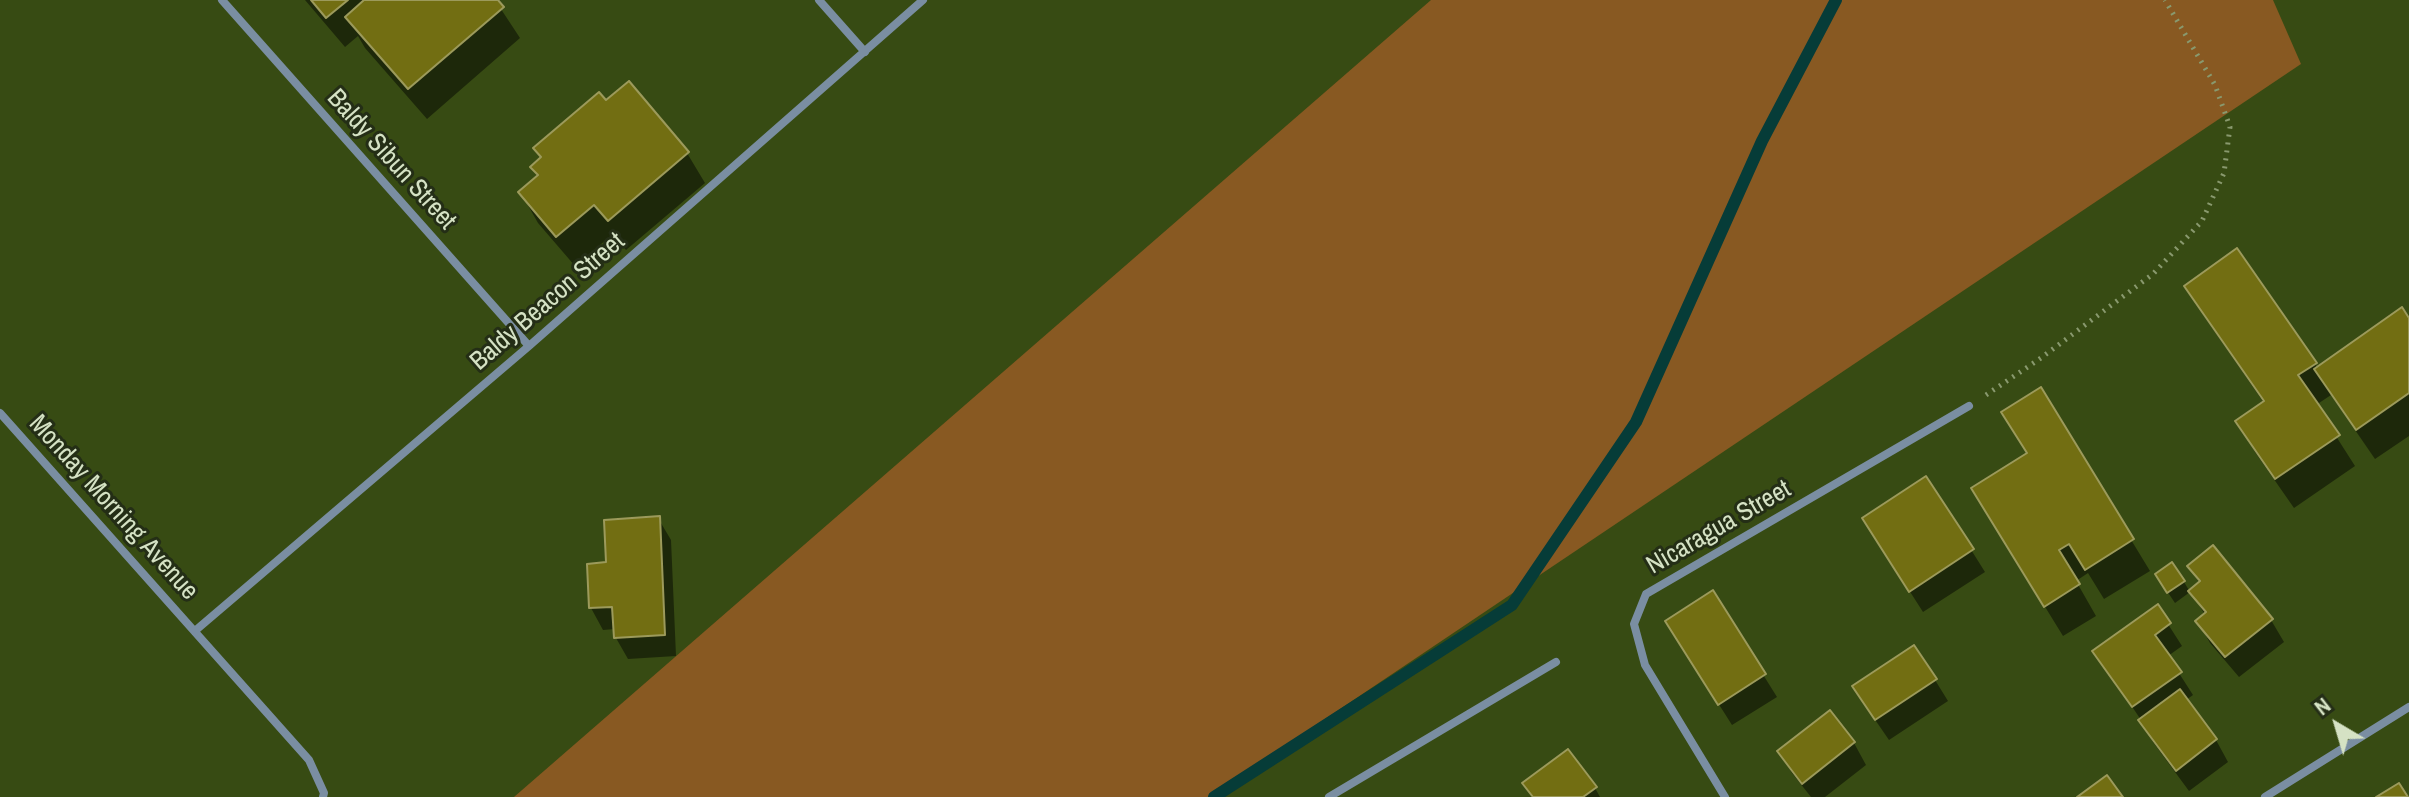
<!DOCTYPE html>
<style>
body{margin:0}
#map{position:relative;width:2409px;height:797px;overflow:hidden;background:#374b13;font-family:"Archivo Narrow",sans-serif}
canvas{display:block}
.north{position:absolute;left:2297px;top:685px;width:80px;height:80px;-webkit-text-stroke:6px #242e16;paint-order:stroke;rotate:322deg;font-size:22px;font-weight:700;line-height:32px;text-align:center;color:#d5e2c4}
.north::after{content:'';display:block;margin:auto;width:28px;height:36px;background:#d5e2c4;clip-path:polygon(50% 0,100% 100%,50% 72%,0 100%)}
</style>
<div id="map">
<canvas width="2409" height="797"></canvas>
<div class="north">N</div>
</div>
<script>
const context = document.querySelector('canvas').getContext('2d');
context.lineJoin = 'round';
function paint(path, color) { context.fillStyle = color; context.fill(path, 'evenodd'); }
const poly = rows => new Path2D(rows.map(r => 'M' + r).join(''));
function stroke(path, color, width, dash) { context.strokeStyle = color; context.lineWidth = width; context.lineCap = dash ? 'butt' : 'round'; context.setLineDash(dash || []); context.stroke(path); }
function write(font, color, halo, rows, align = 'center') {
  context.font = font + ' "Archivo Narrow",sans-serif'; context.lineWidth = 6; context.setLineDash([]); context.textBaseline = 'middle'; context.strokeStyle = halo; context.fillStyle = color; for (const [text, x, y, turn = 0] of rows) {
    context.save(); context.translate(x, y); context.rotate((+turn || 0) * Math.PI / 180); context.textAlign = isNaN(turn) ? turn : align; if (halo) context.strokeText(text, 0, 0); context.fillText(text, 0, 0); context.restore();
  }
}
paint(poly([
 [1431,0,2273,0,2301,64,1209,797,514,797]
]), '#885922');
paint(poly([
 [305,0,495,0,520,38,427,119,365,48,358,36,345,47],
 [606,103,687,153,705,183,626,250,613,234,575,266,538,223,521,193,538,177,533,167,542,159,535,149],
 [2186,286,2315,364,2318,369,2409,321,2409,436,2375,459,2331,395,2316,405,2355,466,2294,508,2255,452,2238,422,2264,403,2204,316],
 [2040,390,2150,571,2104,599,2088,573,2076,581,2096,616,2063,636,1991,519,2028,455],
 [1926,478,1985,572,1923,612,1877,540],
 [658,518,671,540,676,656,628,659,616,638,615,629,603,630,591,608,608,564],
 [2189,566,2271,620,2284,642,2239,677,2210,643,2198,621,2205,615,2191,591,2200,584],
 [2184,582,2190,592,2175,603,2163,585],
 [1712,593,1777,697,1732,725,1680,643],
 [2157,607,2182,646,2168,656,2193,695,2186,700,2216,740,2228,762,2189,791,2153,742,2141,720,2095,651],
 [1935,680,1948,701,1889,740,1867,708],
 [1830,713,1854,743,1866,765,1825,797,1811,797,1792,773,1780,752],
 [1595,788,1600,797,1533,797]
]), '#0007');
stroke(poly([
 [1214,797,1512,605,1636,422,1762,141,1836,0]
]), '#063c38', 12);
const building = poly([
 [311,0,348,0,326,18,311,0],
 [364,0,498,0,504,7,408,89,345,17,364,0],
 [629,81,689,152,608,221,594,205,556,237,518,192,538,175,530,167,541,157,533,148,599,92,606,100,629,81],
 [2237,248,2317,363,2298,375,2340,435,2275,479,2235,421,2264,401,2184,286,2237,248],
 [2402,307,2409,318,2409,393,2356,430,2314,369,2402,307],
 [2041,387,2134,539,2085,570,2069,544,2059,550,2080,584,2044,607,1971,488,2027,453,2001,412,2041,387],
 [1926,476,1974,549,1909,592,1862,518,1926,476],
 [660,516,665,635,614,638,612,607,589,608,587,564,606,562,604,520,660,516],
 [2213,545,2273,619,2225,657,2195,621,2206,612,2188,591,2200,581,2187,566,2213,545],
 [2172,562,2185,581,2167,593,2155,574,2172,562],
 [1713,590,1766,674,1718,705,1665,621,1713,590],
 [2158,604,2171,623,2155,635,2182,672,2132,707,2092,651,2158,604],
 [1914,645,1937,679,1875,720,1852,686,1914,645],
 [2180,689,2217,739,2176,771,2138,720,2180,689],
 [1830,710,1855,742,1802,784,1777,751,1830,710],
 [1568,749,1597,787,1583,797,1533,797,1522,783,1568,749],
 [2107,775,2123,797,2077,797,2107,775],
 [2399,783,2408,797,2376,797,2399,783]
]);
paint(building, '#726e12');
stroke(building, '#9c9a5b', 2);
stroke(poly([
 [1986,395,2041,358,2153,274,2202,221,2224,173,2230,127,2215,85,2165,0]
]), '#89996e', 5, [2, 6]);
stroke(poly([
 [222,0,529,346],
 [819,0,865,52],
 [0,413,309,760,324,793,323,797],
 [196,630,529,346,923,0],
 [1329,797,1556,662],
 [1725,797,1645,665,1634,624,1646,594,1969,406],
 [2265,797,2409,707]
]), '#7a8ea2', 8);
write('26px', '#d5e2c4', '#242e16', [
 ["Baldy Sibun Street",391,160,48],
 ["Baldy Beacon Street",548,302,-41],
 ["Monday Morning Avenue",113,508,48],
 ["Nicaragua Street",1719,528,-30]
]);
</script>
